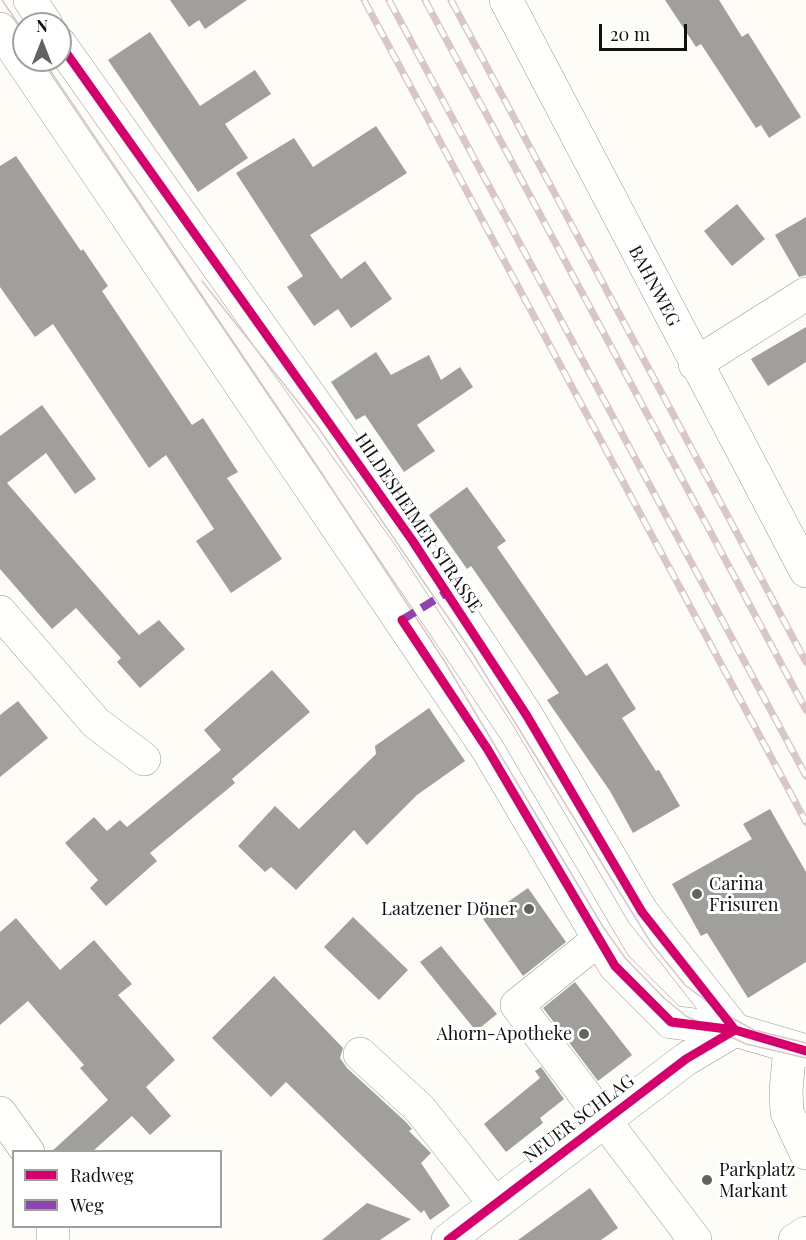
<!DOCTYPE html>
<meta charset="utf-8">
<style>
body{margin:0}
#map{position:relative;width:806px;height:1240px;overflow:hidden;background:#fdfcf7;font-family:"Playfair Display",serif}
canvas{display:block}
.legend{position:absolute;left:12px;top:1150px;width:210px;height:78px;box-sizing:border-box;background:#fff;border:2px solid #a0a0a0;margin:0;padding:8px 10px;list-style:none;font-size:18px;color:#111}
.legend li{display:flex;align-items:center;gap:12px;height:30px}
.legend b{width:30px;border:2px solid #a0a0a0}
.north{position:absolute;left:12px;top:12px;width:60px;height:60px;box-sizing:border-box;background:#fff;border:2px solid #a0a0a0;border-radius:50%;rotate:0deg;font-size:16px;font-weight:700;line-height:24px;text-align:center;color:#111}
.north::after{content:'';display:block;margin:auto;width:21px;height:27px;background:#646362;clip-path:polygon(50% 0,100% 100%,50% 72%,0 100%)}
.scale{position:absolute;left:599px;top:24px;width:88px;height:27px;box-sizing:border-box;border:3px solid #111;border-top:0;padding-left:8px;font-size:18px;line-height:21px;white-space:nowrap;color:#111;-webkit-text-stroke:4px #fff;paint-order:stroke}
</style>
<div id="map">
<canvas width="806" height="1240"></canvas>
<ul class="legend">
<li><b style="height:8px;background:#d6006c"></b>Radweg</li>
<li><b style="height:8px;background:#8e44ad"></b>Weg</li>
</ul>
<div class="north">N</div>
<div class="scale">20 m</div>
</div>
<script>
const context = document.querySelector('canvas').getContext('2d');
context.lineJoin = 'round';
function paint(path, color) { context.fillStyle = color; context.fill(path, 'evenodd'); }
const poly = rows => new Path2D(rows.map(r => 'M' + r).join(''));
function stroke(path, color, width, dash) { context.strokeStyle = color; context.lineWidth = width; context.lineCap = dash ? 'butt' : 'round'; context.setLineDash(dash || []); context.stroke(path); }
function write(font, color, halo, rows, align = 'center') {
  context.font = font + ' "Playfair Display",serif'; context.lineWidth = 6; context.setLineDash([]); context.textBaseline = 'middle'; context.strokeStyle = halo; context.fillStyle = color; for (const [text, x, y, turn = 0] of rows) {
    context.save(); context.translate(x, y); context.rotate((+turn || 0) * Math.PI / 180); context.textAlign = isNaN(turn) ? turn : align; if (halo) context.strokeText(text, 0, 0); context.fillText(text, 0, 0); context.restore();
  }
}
paint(poly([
 [170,0,247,0,205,29,199,20,189,27],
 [665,0,719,0,742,37,748,33,801,117,769,138,761,125,756,128,701,44,696,47],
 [150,32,200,106,255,70,271,94,225,124,248,158,198,192,108,60],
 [376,126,407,173,310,235,341,279,365,261,392,299,351,328,338,309,314,326,287,287,303,276,236,173,294,138,313,167],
 [16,156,81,251,83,249,108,286,102,291,192,425,203,418,238,472,227,478,282,559,231,593,196,541,214,529,166,455,149,468,53,324,35,337,0,287,0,166],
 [737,204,765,239,732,266,704,231],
 [806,217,806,275,799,277,775,235],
 [806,327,806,362,768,386,751,359],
 [376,352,391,375,429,355,441,380,460,367,473,387,417,425,435,451,404,472,365,415,356,420,331,382],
 [42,405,96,479,75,494,46,453,7,483,139,635,159,620,185,649,140,688,117,662,121,658,76,608,52,629,0,569,0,436],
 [467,487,506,541,497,547,586,676,607,663,636,709,622,718,656,771,659,770,680,806,633,833,610,791,547,700,559,693,471,566,467,569,429,515],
 [272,670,310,712,232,779,235,783,150,853,157,861,106,906,90,888,98,880,65,843,94,817,107,831,120,820,127,827,221,750,204,730],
 [18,701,48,738,0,777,0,715],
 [429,708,465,761,417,795,367,845,354,830,296,890,271,867,265,872,238,846,275,806,299,829,376,754,375,746],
 [770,809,806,872,806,962,748,998,707,933,701,936,672,884,752,839,743,824],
 [528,888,566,942,523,976,483,919],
 [353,917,408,970,379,1000,324,947],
 [16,918,60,970,94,940,132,984,118,995,175,1060,146,1087,171,1116,150,1135,132,1116,92,1152,51,1152,108,1100,80,1068,84,1065,28,1001,0,1025,0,932],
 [441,946,497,1014,476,1031,420,962],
 [274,976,343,1048,340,1058,347,1068,407,1123,412,1129,409,1131,431,1153,421,1163,450,1206,430,1220,424,1210,421,1213,286,1082,271,1097,212,1038],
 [575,982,632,1055,598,1081,543,1008],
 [541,1067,564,1099,540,1118,543,1123,506,1152,484,1124,540,1078,535,1071],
 [590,1188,618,1228,601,1240,518,1240],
 [367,1203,411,1219,380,1240,322,1240]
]), '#a19f9c');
const minor = poly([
 [30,0,46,24],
 [506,0,806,571],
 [0,29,488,750,615,966,671,1022,735,1030,806,1051],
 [60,44,412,540,527,716,642,912,735,1030],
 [695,364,806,294],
 [0,612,96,723,144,759],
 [598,940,517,1005,695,1240],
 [790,1048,786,1090,787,1112,806,1153],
 [360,1054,420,1109,495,1204],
 [0,1113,28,1152],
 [53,1240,53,1226],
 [448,1240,686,1059,735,1030],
 [795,1240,806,1233]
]);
stroke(minor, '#979795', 34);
stroke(minor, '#fffffe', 33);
stroke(poly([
 [2,0,24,32],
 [43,60,317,466,445,662,603,927,626,959,664,998,686,1016,746,1044,806,1058],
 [202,281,317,426,469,648,651,943,685,985,721,1012,754,1030,806,1043]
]), '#d9c6c7', 1.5);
const rail = poly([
 [364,0,806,822],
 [389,0,806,776],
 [425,0,806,710],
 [451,0,806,662]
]);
stroke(rail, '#d9c6c7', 7);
stroke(rail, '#fff', 4.5, [14]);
stroke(poly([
 [402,620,446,593]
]), '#8e44ad', 8, [15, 8]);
stroke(poly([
 [60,44,412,540,527,716,642,912,735,1030],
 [402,620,488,750,615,966,671,1022,735,1030,806,1051],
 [448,1240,686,1059,735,1030]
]), '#d6006c', 9);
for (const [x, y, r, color] of [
 [697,894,6,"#646362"],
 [529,909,6,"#646362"],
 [584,1034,6,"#646362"],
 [707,1180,6,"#646362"]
]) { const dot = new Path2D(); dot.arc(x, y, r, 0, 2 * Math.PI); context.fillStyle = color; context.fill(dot); stroke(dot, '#fff', 2); }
write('18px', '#111', '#fff', [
 ["BAHNWEG",654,286,62],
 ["HILDESHEIMER STRASSE",418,523,56],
 ["NEUER SCHLAG",579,1119,-37]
]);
write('18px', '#111', '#fff', [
 ["Carina",709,884],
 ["Frisuren",709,905],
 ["Laatzener Döner",517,909,"right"],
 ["Ahorn-Apotheke",572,1034,"right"],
 ["Parkplatz",719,1170],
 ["Markant",719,1191]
], 'left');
</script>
